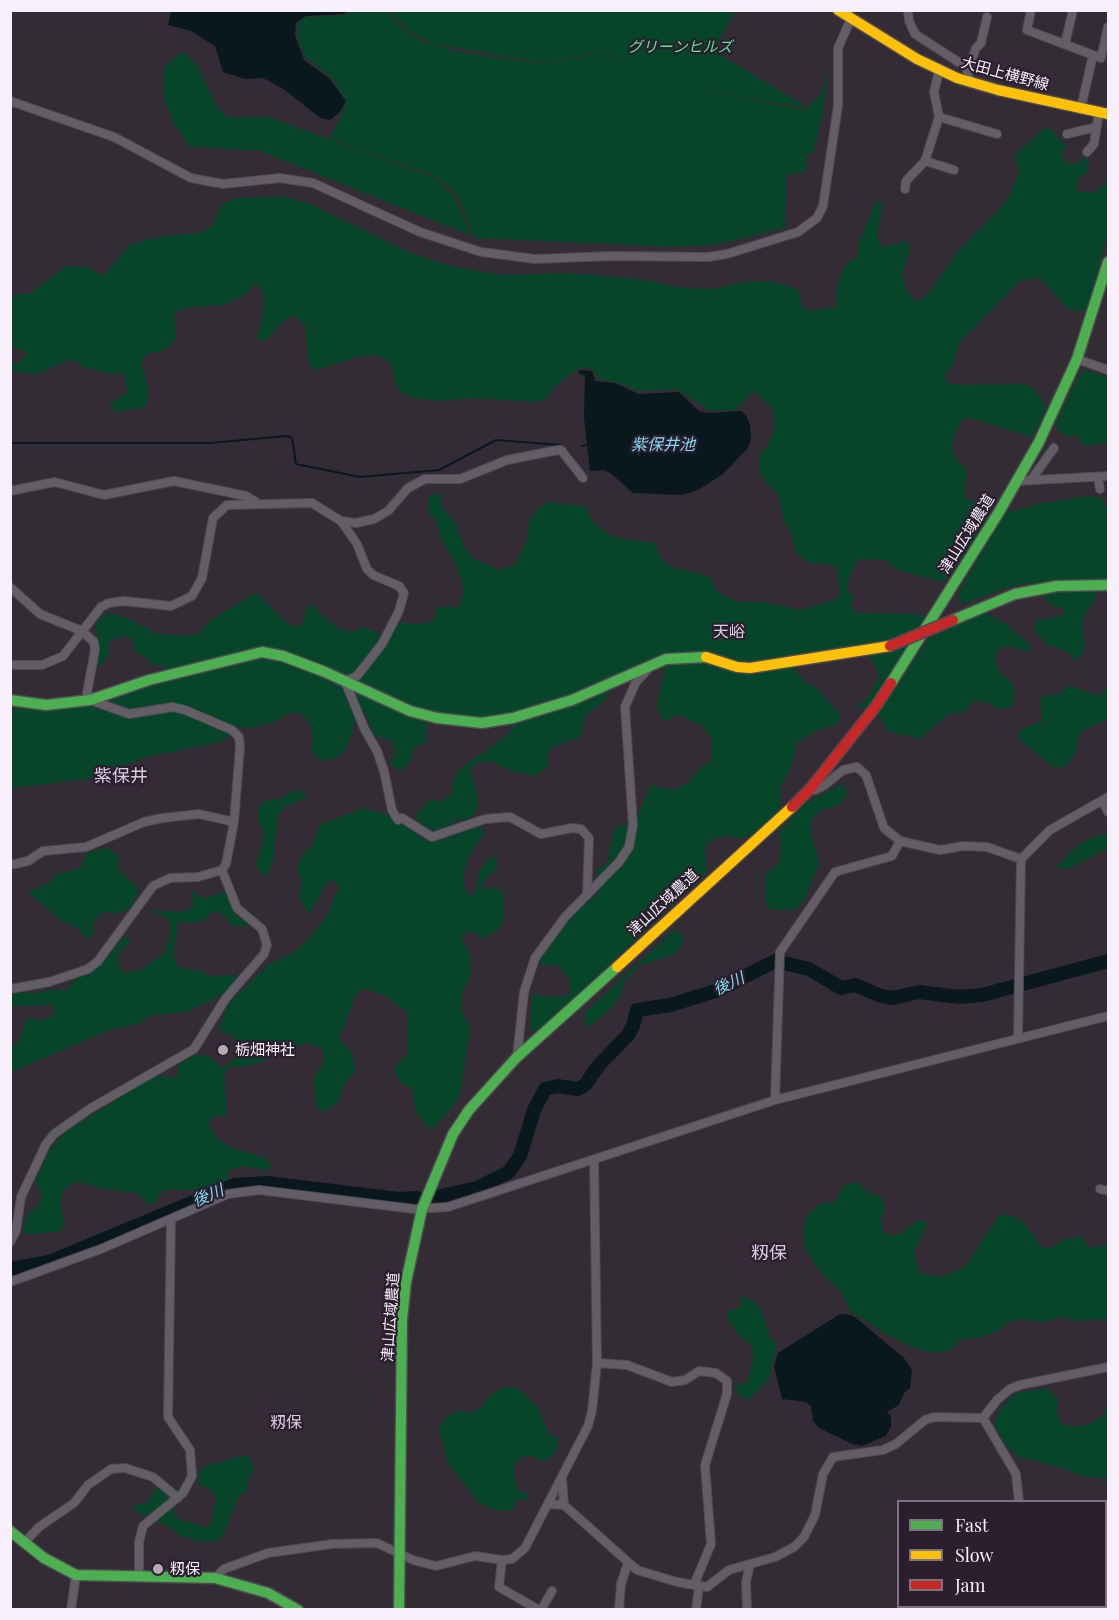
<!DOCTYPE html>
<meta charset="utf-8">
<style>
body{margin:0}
#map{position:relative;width:1119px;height:1620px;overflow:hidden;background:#332c35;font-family:"Playfair Display",serif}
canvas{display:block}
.frame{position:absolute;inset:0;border:12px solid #f7effa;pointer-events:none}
.legend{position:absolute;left:897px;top:1500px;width:210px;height:108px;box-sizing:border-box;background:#2b1f2f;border:2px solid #7d7280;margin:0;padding:8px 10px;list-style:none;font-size:18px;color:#f7effa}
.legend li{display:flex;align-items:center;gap:12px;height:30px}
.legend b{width:30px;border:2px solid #7d7280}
</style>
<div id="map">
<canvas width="1119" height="1620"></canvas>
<div class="frame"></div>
<ul class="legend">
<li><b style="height:8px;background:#4caf50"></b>Fast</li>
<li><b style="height:8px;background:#ffc107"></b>Slow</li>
<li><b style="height:8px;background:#c62828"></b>Jam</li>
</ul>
</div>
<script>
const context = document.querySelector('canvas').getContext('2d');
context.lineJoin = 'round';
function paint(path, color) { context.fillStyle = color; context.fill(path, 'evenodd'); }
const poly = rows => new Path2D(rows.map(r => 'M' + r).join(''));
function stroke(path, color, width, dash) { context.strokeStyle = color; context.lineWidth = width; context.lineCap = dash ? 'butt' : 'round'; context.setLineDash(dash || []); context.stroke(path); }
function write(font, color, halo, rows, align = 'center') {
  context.font = font + ' "Playfair Display","Noto Sans JP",serif'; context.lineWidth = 4.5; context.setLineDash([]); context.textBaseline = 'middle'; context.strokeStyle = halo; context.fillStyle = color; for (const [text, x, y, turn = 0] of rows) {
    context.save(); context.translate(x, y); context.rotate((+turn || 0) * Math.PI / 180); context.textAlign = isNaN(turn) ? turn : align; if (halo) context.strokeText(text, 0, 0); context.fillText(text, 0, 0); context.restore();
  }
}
paint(poly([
 [353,11,389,11,398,25,418,40,459,52,545,64,605,52,664,80,605,51,545,63,433,44,408,31,390,11,736,11,717,43,719,54,805,106,804,108,668,82,805,110,821,94,828,68,825,101,814,152,807,155,805,173,787,174,785,228,715,245,675,247,475,238,456,192,434,176,330,139,347,102,331,77,305,57,297,35,298,24,306,17,345,15],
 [183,51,199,68,216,106,227,117,268,117,434,178,453,194,472,236,260,151,189,146,174,124,164,99,164,67],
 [1047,126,1068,148,1061,152,1065,163,1079,165,1082,156,1089,162,1086,175,1078,177,1076,191,1097,193,1097,187,1104,187,1108,176,1108,230,1091,300,1083,312,1068,309,1040,278,1021,280,959,343,954,362,944,377,948,383,966,385,1020,384,1032,387,1047,407,1038,427,1031,437,973,419,963,419,954,435,952,450,958,462,967,469,964,497,985,507,989,515,967,552,943,582,894,569,886,560,859,559,854,565,847,584,848,592,854,596,851,607,856,613,919,614,923,617,921,624,867,710,853,705,865,702,877,681,878,671,870,657,868,646,854,649,832,650,792,659,793,667,806,683,816,687,840,715,838,724,812,732,797,743,791,767,780,788,781,802,777,815,756,836,736,838,726,836,708,842,705,852,707,873,539,1030,530,1030,532,994,552,997,567,996,570,992,569,978,558,965,543,965,539,962,542,951,564,923,599,892,596,876,599,867,607,864,614,829,619,825,630,824,637,818,651,785,674,790,690,781,702,766,712,761,712,740,703,726,679,715,663,721,657,707,664,671,657,658,624,671,604,701,586,715,579,738,554,746,548,753,548,766,536,776,511,771,492,762,479,762,470,769,478,798,476,813,467,820,456,820,447,828,437,831,424,827,415,816,430,799,440,802,452,794,453,780,460,769,505,737,518,721,426,714,427,742,414,748,411,761,400,771,390,764,396,752,392,741,374,735,365,713,356,719,346,751,334,759,320,761,311,751,313,736,309,723,300,713,290,713,272,723,250,728,235,727,230,730,228,738,219,742,147,757,89,779,11,788,11,712,16,708,50,711,85,705,105,711,112,707,112,695,167,676,162,664,152,665,145,656,135,653,133,642,126,635,109,642,108,656,100,667,96,661,99,642,95,624,107,613,125,617,156,633,179,636,199,634,210,620,256,593,286,622,297,628,303,623,307,606,314,605,318,612,341,630,352,632,364,627,378,633,389,633,403,622,415,624,433,622,437,607,459,607,464,592,457,566,443,542,436,519,428,513,428,498,433,493,442,495,441,505,455,523,465,549,474,559,500,570,515,565,527,540,529,523,536,510,548,502,585,506,594,523,613,537,655,543,661,560,672,567,709,576,718,593,738,602,763,602,800,610,836,600,840,592,837,569,828,564,809,563,796,552,790,530,784,522,778,493,768,486,760,472,759,455,767,447,774,431,774,411,754,390,736,410,709,411,678,389,638,391,620,383,599,379,592,369,581,367,557,384,546,399,537,402,474,398,439,401,412,398,398,390,390,362,377,355,357,357,317,370,309,365,305,326,297,317,288,317,266,340,260,341,257,337,263,316,263,292,256,283,246,294,225,305,191,307,175,312,176,340,165,350,150,353,141,360,149,393,146,407,116,412,109,404,128,393,124,373,109,374,84,367,71,359,35,375,11,370,11,364,18,363,28,353,11,346,11,296,31,293,66,266,88,267,103,276,131,244,164,236,200,233,213,225,221,205,233,199,282,196,310,204,406,251,450,266,504,275,563,273,595,275,644,280,682,288,712,289,749,281,776,282,799,290,802,307,809,311,836,307,837,287,846,264,857,257,860,240,877,200,883,203,877,237,882,247,907,241,910,250,902,275,906,290,916,302,928,295,957,252,1007,201,1020,171,1014,155],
 [1085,370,1108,377,1108,442,1091,446,1081,444,1078,435,1066,437,1056,428,1058,418,1079,375],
 [1088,496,1102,498,1105,506,1108,506,1108,580,1093,589,1097,598,1087,610,1082,624,1085,644,1083,654,1074,661,1066,651,1046,644,1035,631,1036,621,1065,615,1064,609,1052,605,1044,598,1040,585,1030,583,1009,587,963,604,958,599,963,585,1005,513,1037,504],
 [985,613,1003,622,1029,644,1030,653,1010,646,998,649,995,660,1001,675,1009,679,1015,688,1012,707,999,710,987,702,974,701,964,712,950,713,920,739,888,731,878,714,929,638,972,616],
 [1067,685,1100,696,1108,685,1108,719,1080,732,1075,754,1065,767,1053,767,1018,738,1020,730,1042,721,1041,696,1061,694],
 [843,784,847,794,840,805,822,809,812,819,811,834,819,863,806,897,796,910,770,910,765,903,765,874,779,863,781,844,779,832,805,803],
 [294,790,305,793,307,798,286,806,278,816,273,862,266,876,263,875,256,864,263,842,263,830,258,819,259,806,269,799,281,799],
 [362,808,388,815,424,839,436,842,475,827,482,828,484,835,473,848,464,871,464,886,469,896,475,893,479,872,488,859,496,857,497,868,486,878,482,887,484,890,495,887,503,891,504,917,499,929,485,938,469,931,461,937,471,958,470,977,462,994,461,1009,470,1029,460,1094,453,1106,432,1130,424,1124,416,1111,412,1089,399,1081,394,1068,408,1054,408,1013,387,997,363,988,354,998,339,1039,351,1051,356,1069,343,1087,337,1103,322,1112,316,1107,314,1078,324,1061,323,1049,306,1043,280,1050,262,1062,243,1067,230,1066,224,1074,227,1113,224,1117,216,1115,208,1122,216,1138,230,1147,268,1159,272,1168,264,1170,242,1166,229,1170,227,1181,208,1187,189,1190,163,1190,156,1202,149,1205,137,1193,98,1188,77,1181,63,1191,60,1204,65,1225,60,1231,29,1235,23,1232,28,1214,39,1204,42,1193,35,1182,50,1149,65,1132,149,1079,161,1076,177,1078,179,1064,195,1055,208,1056,222,1068,235,1059,238,1049,231,1034,219,1032,227,1005,269,964,296,951,311,936,326,917,339,887,333,879,325,885,312,910,307,912,299,898,302,880,297,870,301,857,312,846,320,825],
 [1108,834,1108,848,1070,868,1058,869,1057,865,1064,860,1069,852,1090,838],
 [107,848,118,854,118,869,139,889,132,907,119,914,103,911,93,923,93,935,86,939,78,928,63,922,28,892,49,883,57,874,80,868,87,852],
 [195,890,200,898,205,898,225,892,230,899,235,915,249,923,248,926,233,926,220,912,212,912,205,920,200,922,178,922,173,953,175,962,180,968,202,971,207,976,241,975,238,981,223,995,186,1012,149,1016,141,1023,110,1030,11,1072,10,1047,18,1043,27,1018,41,1020,56,1015,52,1005,11,1006,11,993,37,993,55,989,65,991,78,977,107,958,125,935,130,942,117,955,120,969,124,973,145,968,154,959,164,955,170,935,170,922,162,915,147,910,178,912,189,910,193,905,192,892],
 [674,930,684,935,682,944,675,954,640,965,624,982,621,995,613,1006,591,1026,586,1027,584,1013],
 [856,1181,867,1192,882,1198,885,1208,881,1218,883,1231,892,1236,902,1233,909,1226,918,1221,928,1222,914,1252,920,1273,940,1277,965,1267,1000,1214,1015,1217,1025,1223,1041,1247,1048,1249,1067,1238,1081,1237,1090,1248,1108,1244,1108,1319,1076,1321,1061,1317,1044,1322,1022,1319,1008,1322,998,1331,982,1337,960,1340,952,1349,937,1353,914,1348,888,1335,850,1311,842,1293,818,1269,805,1249,803,1231,807,1216,819,1204,835,1202,844,1186],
 [737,1297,749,1299,756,1303,763,1314,769,1336,777,1344,768,1381,746,1401,734,1390,738,1384,747,1383,754,1356,751,1345,739,1336,727,1318,728,1311,743,1306],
 [516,1387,538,1407,549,1435,558,1437,556,1452,547,1460,540,1461,528,1454,516,1462,514,1472,518,1491,527,1494,529,1499,516,1501,513,1510,498,1511,479,1503,448,1463,439,1430,444,1419,457,1411,474,1412,482,1407,490,1395,502,1388],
 [1047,1388,1058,1400,1057,1412,1061,1424,1073,1427,1090,1424,1104,1415,1108,1399,1108,1479,1082,1476,1063,1468,1018,1457,1007,1447,994,1424,999,1411,1016,1393],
 [241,1456,249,1456,254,1467,248,1480,247,1492,240,1494,221,1540,201,1542,180,1536,175,1530,133,1510,135,1505,147,1503,158,1486,176,1488,179,1490,175,1498,174,1515,181,1520,205,1527,210,1525,217,1499,211,1490,198,1484,199,1474,205,1466]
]), '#07452a');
paint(poly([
 [171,11,350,11,343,14,306,16,296,23,295,35,304,60,329,78,346,101,340,112,330,120,320,118,285,90,263,78,245,79,223,72,215,46,191,31,168,25],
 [579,370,592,371,595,381,615,383,639,394,679,392,699,411,708,413,741,411,746,415,750,425,751,440,748,448,723,474,698,490,682,495,633,493,610,473,603,470,590,471,584,418,585,375,579,374],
 [840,1314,851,1315,860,1321,904,1358,912,1370,910,1388,904,1393,899,1405,887,1412,891,1416,891,1426,886,1436,862,1446,852,1444,819,1428,813,1421,811,1406,806,1402,782,1399,774,1366,778,1353]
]), '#09181d');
stroke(poly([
 [10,443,210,443,287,436,292,438,296,464,360,477,439,470,496,440,561,445],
 [582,446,586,445]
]), '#09181d', 2);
stroke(poly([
 [436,1197,477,1188,509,1172,520,1156,534,1110,545,1089,557,1086,578,1089,585,1085,599,1065,628,1035,633,1026,637,1010,670,1005,716,991,775,961,809,969,841,988,855,985,881,996,893,998,919,992,960,997,982,995,1108,961],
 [10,1269,49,1262,235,1185,267,1183,399,1199,417,1198]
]), '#09181d', 14);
const street = poly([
 [908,10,909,21,915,34,966,67,970,82],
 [1031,10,1027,30,1101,58,1108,27],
 [1065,44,1073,10],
 [968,70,976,48,981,43,987,17],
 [10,101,114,137,191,178,223,184,280,178,313,183,420,232,481,252,535,259,612,256,708,257,727,254,798,232,817,218,823,206,838,106,838,48,851,19],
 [1081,108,1093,55],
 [939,117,997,134],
 [1067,134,1097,127],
 [1087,152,1094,144,1099,112],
 [925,161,954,170],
 [905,189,906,181,925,161,939,117,934,92,939,71],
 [1077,359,1108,370],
 [1098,478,1100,489],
 [1031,480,1054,448],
 [1018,481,1108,476],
 [10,491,55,482,104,495,174,481,246,496,256,502],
 [341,521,356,523,374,519,388,511,408,488,425,479,460,479,507,460,558,450,561,450,583,478],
 [10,587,40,614,82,631,94,642,95,650,87,693,90,700,129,714,173,707,185,710,232,730,239,737,240,747,234,822,226,864,222,870,198,877,170,878,153,886,98,961,88,969,49,982,10,989],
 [10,665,42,665,63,656,101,607,109,603,124,601,171,606,192,596,202,578,213,518,227,505,312,503,341,521,357,544,367,569,373,575,399,586,404,593,399,611,382,644,357,676,345,681,364,728,377,751,384,771,392,810,398,820],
 [810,789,815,790,825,785,843,770,857,767,866,775,884,828,900,841,940,850,963,846,987,847,1021,859],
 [1103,802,1108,812],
 [402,818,432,837,485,819,510,817,541,834,572,828,581,829,589,838,587,895],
 [10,865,28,861,43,851,86,847,144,822,162,818,199,814,234,822],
 [1018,1038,1021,859,1050,830,1108,797],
 [517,1057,524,992,535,958,565,917,619,862,629,847,633,825,625,707,636,682,649,668],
 [775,1100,780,952,835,872,892,856,900,841],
 [1100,1189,1108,1191],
 [10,1242,16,1231,21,1197,46,1144,54,1134,91,1108,194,1049,226,998,264,954,267,945,262,929,237,908,222,870],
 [10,1282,101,1249,228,1194,259,1190,414,1209,448,1207,775,1100,1108,1016],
 [597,1363,627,1365,672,1382,685,1380,699,1371,716,1373,727,1381,727,1394,705,1465,711,1544,694,1585],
 [983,1418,1016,1474,1019,1502],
 [562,1479,564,1505],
 [549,1504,564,1505,637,1570,677,1582,707,1587,729,1570,775,1557,794,1547,804,1537,815,1515,823,1474,833,1457,883,1450,896,1444,925,1420,934,1417,983,1418,997,1400,1010,1389,1020,1385,1108,1367],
 [1106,1522,1108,1522],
 [24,1543,39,1527,74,1503,88,1485,111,1469,125,1468,153,1477,178,1498],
 [502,1560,499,1587,539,1610],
 [139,1577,139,1542,143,1526,183,1493,192,1476,190,1450,168,1417,171,1219],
 [215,1578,224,1569,268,1553,332,1544,377,1543,413,1560,436,1566,475,1556,502,1560,512,1559,525,1548,588,1426,592,1411,597,1363,594,1159],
 [71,1610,76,1575],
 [541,1610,552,1591],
 [619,1610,621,1584,628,1563],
 [696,1610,699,1586],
 [747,1610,746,1582,750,1564],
 [1049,1610,1051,1606]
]);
const fast = poly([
 [953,620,1015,594,1057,586,1108,585],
 [891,683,999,512,1039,442,1077,359,1108,262],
 [10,700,46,705,90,700,149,680,262,652,283,656,325,672,410,711,437,718,482,723,513,718,572,700,666,659,706,657],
 [10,1531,44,1558,76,1575,215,1578,268,1593,298,1610],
 [399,1610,402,1319,406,1282,422,1209,453,1134,469,1110,516,1058,617,967]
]);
const slow = poly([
 [838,10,917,59,957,78,998,90,1108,114],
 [706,657,737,667,750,668,890,646],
 [617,967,792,807]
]);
const jam = poly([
 [792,807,810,789,876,706,891,683]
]);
stroke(street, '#4f4951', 10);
stroke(fast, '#4f4951', 13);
stroke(slow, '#4f4951', 13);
stroke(jam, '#4f4951', 13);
stroke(street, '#635e65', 8);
stroke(fast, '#4caf50', 10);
stroke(slow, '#ffc107', 10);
stroke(jam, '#c62828', 10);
const jamBridge = poly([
 [890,646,953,620]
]);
stroke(jamBridge, '#4f4951', 13, []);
stroke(jamBridge, '#c62828', 10);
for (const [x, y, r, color] of [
 [223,1050,6,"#b2abb5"],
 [158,1569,6,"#b2abb5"]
]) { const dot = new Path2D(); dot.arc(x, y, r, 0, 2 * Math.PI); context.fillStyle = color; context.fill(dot); stroke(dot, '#2b1f2f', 2); }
write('italic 15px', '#60e39b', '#2b1f2f', [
 ["グリーンヒルズ",680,47]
]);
write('15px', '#f7effa', '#2b1f2f', [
 ["大田上横野線",1005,74,15],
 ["津山広域農道",967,534,-58],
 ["津山広域農道",663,903,-43],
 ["津山広域農道",391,1317,-86]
]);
write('15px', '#f7effa', '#2b1f2f', [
 ["栃畑神社",235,1050],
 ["籾保",170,1569]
], 'left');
write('italic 16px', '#82ddf4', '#2b1f2f', [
 ["紫保井池",663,445],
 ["後川",729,984,-25],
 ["後川",208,1196,-23]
]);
write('16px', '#dbcce1', '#2b1f2f', [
 ["天峪",729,632],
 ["籾保",286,1423]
]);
write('18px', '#dbcce1', '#2b1f2f', [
 ["紫保井",121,776],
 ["籾保",769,1253]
]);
</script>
